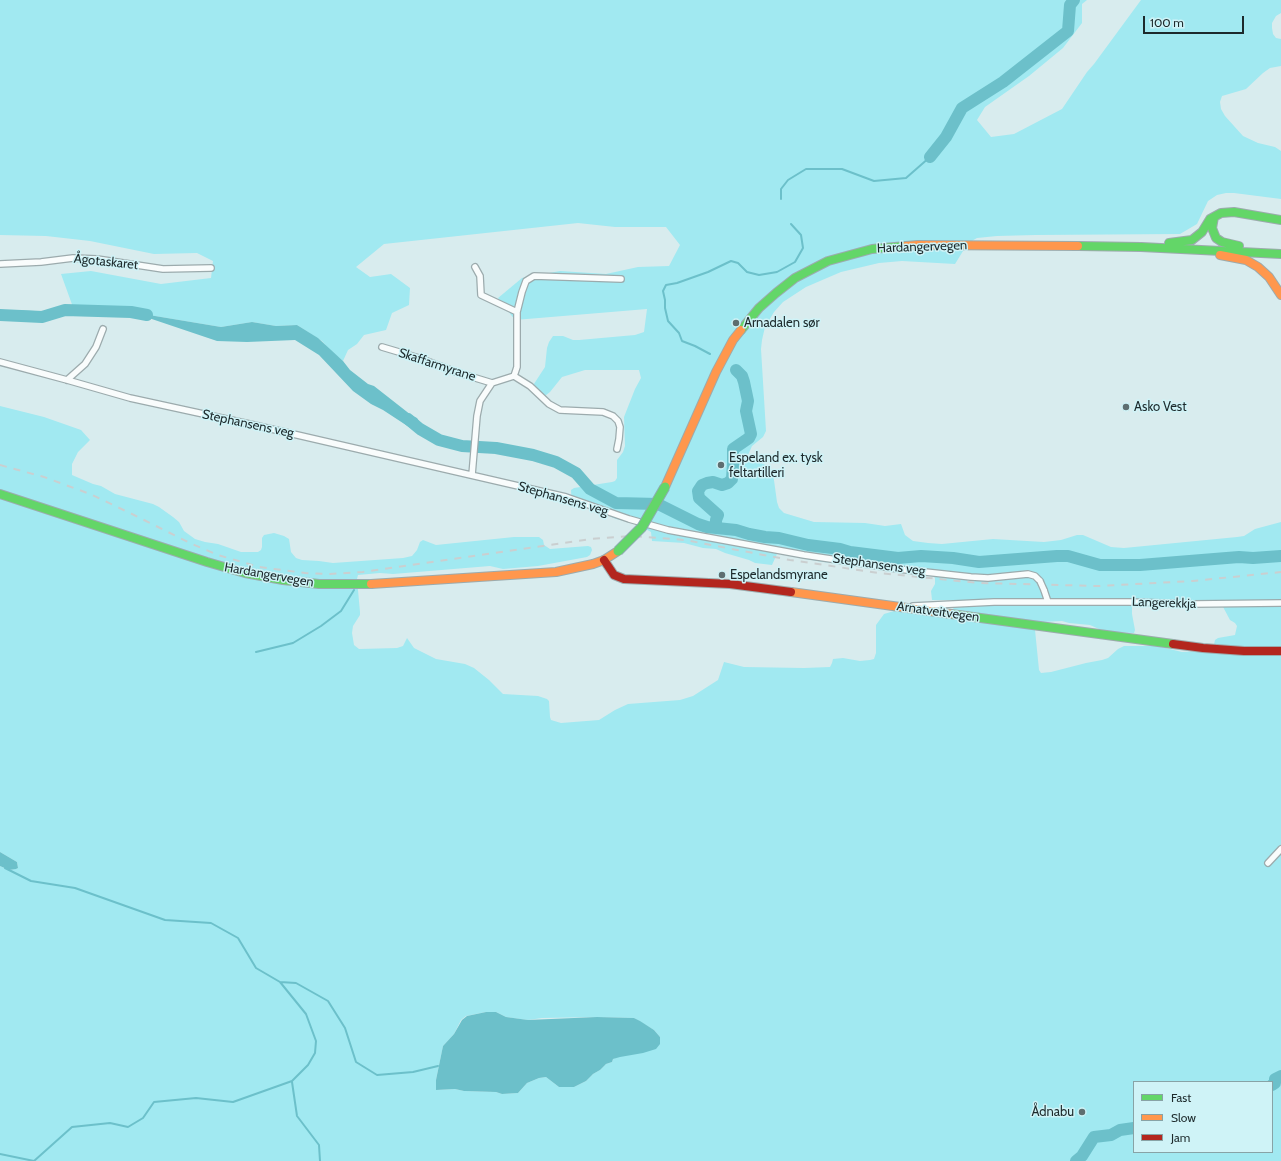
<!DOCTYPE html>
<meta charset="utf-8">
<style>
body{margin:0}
#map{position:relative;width:1281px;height:1161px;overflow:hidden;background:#d8ecee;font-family:Cabin,sans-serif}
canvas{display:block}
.legend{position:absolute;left:1133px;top:1081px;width:140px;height:72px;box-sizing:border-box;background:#cff3f7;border:1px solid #88a3a6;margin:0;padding:5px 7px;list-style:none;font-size:12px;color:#1d2a2c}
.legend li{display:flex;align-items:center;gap:8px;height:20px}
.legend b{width:20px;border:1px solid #88a3a6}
.scale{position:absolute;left:1143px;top:16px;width:101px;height:18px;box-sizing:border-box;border:2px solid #1d2a2c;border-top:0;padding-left:5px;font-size:12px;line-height:14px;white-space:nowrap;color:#1d2a2c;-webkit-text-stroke:3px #cff3f7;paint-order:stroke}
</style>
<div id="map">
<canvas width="1281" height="1161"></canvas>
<ul class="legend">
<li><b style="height:5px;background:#63d668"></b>Fast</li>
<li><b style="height:5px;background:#ff974d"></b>Slow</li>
<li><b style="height:5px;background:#b3261e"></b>Jam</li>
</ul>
<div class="scale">100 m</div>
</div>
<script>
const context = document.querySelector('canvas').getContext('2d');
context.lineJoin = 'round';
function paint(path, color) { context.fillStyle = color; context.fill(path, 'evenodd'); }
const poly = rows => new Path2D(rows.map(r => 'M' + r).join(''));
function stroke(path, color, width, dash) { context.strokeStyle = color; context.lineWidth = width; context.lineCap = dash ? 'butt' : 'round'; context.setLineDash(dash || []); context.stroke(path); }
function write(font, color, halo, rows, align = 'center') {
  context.font = font + ' Cabin,sans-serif'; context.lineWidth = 3; context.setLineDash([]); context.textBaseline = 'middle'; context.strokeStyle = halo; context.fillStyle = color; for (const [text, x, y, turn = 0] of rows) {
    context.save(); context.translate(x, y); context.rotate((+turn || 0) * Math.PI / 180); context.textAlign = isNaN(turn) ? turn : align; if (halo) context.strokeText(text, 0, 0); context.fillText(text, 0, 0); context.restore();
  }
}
paint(poly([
 [0,0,1087,0,1082,4,1082,23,1063,48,1029,76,985,107,977,120,991,137,1014,134,1062,109,1087,72,1094,64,1141,0,1281,0,1281,13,1276,16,1272,23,1272,28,1273,34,1276,38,1281,39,1281,66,1270,68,1263,73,1246,89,1222,96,1220,102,1221,109,1225,116,1243,136,1258,143,1275,147,1281,151,1281,199,1234,193,1226,193,1217,195,1208,201,1197,224,1180,234,1035,235,997,236,977,238,968,243,955,264,902,261,879,263,841,272,806,287,783,302,774,312,765,327,762,340,761,349,766,431,763,437,752,446,748,455,748,461,761,463,770,467,773,473,777,502,779,508,784,513,814,522,865,523,885,526,901,524,905,535,913,541,928,543,942,544,993,539,1044,542,1061,540,1077,535,1083,535,1111,547,1124,548,1237,537,1244,536,1255,529,1281,522,1281,1161,0,1161,0,866,9,870,15,869,18,868,17,862,0,852,0,406,44,417,81,430,90,440,78,452,72,464,72,475,93,484,101,486,115,494,153,504,159,507,173,517,179,522,184,531,195,539,205,542,218,544,241,552,258,552,261,550,262,547,262,538,264,535,274,533,284,536,289,539,291,552,296,558,302,560,319,561,333,563,403,558,412,556,417,550,420,542,423,540,436,545,514,537,539,537,543,540,544,545,550,549,588,546,591,547,592,550,590,555,587,557,538,566,503,569,490,566,393,574,380,573,358,575,357,579,360,612,360,615,353,626,352,633,354,645,359,649,397,648,403,646,407,638,414,648,436,659,465,664,474,668,489,680,503,694,538,696,547,699,549,701,550,717,551,720,561,723,599,720,615,710,628,704,680,700,693,696,718,680,724,662,744,667,804,668,830,667,832,663,833,659,843,658,860,661,870,660,874,659,876,653,876,625,884,614,894,611,954,613,952,600,932,600,931,591,935,584,935,578,933,576,898,572,889,569,863,565,823,562,800,558,792,553,780,553,777,554,772,565,755,563,749,560,725,553,716,549,703,548,684,543,652,541,651,532,637,524,616,519,588,507,572,506,571,490,574,488,612,482,615,481,617,478,617,460,623,452,625,446,624,417,635,389,641,378,639,370,585,370,562,377,550,392,541,399,530,390,545,367,547,348,549,342,553,336,563,336,573,340,579,340,635,335,644,332,647,309,515,320,498,298,522,278,560,271,606,274,638,267,669,266,680,245,666,227,615,227,578,223,384,244,356,267,370,277,391,274,410,288,409,305,392,313,386,330,364,335,357,344,348,350,343,361,329,349,322,341,297,325,276,326,252,322,221,327,131,312,74,310,61,274,91,271,161,284,211,278,213,261,197,253,154,254,90,241,46,236,0,235],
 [1172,603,1222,605,1230,620,1235,623,1237,626,1235,635,1218,638,1215,640,1213,649,1209,651,1182,652,1157,646,1124,646,1118,649,1108,658,1102,660,1086,663,1051,672,1041,673,1039,670,1035,630,1036,626,1041,622,1062,621,1069,623,1090,625,1099,629,1112,632,1134,633,1135,630,1132,614,1132,607],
 [486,1012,496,1012,506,1017,528,1020,542,1018,597,1017,634,1018,654,1030,660,1037,613,1059,612,1062,606,1064,600,1070,593,1074,586,1081,574,1087,559,1087,546,1077,539,1078,527,1083,518,1093,502,1094,496,1092,464,1091,455,1089,436,1090,436,1080,443,1046,454,1034,461,1020,466,1016],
 [1134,1082,1272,1082,1272,1152,1134,1152]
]), '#a1e9f1');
paint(poly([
 [8,310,35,311,42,317,35,320,27,320,9,319,0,319,0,311],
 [131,312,221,327,252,322,276,326,297,325,318,338,343,361,350,370,368,384,374,386,411,415,417,418,419,421,420,429,419,430,412,429,383,410,371,404,353,391,319,355,295,340,247,342,217,341],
 [0,852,17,862,18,868,16,869,9,870,0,866],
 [486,1012,496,1012,506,1017,528,1020,597,1017,634,1018,640,1021,654,1030,660,1037,660,1044,656,1049,643,1053,620,1057,613,1059,612,1062,606,1064,600,1070,593,1074,586,1081,574,1087,559,1087,546,1077,539,1078,527,1083,518,1093,502,1094,496,1092,464,1091,455,1089,436,1090,436,1080,443,1046,454,1034,462,1020,467,1016]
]), '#6cc0ca');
stroke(poly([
 [781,199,781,189,788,180,806,169,842,169,874,181,906,178,930,157],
 [710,354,695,346,682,341,679,333,668,321,665,308,665,300,663,291,666,285,677,283,708,272,731,261,738,263,747,272,759,275,777,272,795,262,803,248,801,235,791,224],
 [256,652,293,643,321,626,341,611,354,590],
 [280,982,296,983,328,1001,345,1028,356,1062,377,1075,413,1072,438,1066],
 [292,1082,297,1116,319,1145,320,1161],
 [0,1154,34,1161,72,1127,110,1123,128,1127,143,1118,154,1102,196,1098,233,1102,292,1081,308,1065,315,1053,316,1041,306,1014,280,982,256,968,238,938,211,923,165,920,75,888,31,881,5,868]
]), '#6cc0ca', 2);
stroke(poly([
 [930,157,946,137,962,108,1003,82,1068,31,1070,5,1074,0],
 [0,315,42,317,65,310,131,312,147,315],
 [408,419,420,429,439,440,462,446,496,448,533,455,556,462,576,473,590,489,616,503,658,504,698,524,707,527,736,530,749,534,765,537,779,538,808,545,840,549,850,552,898,558,921,556,953,558,979,562,1057,556,1068,556,1100,565,1140,565,1239,557,1253,558,1281,556],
 [716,528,716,520,718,515,699,498,698,491,702,485,707,483,713,482,722,485,728,483,732,479,733,464,733,449,749,438,751,434,746,411,748,401,744,382,742,376,736,370],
 [1272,1085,1275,1083,1275,1079,1281,1076],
 [1076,1161,1082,1156,1094,1137,1111,1135,1120,1130,1134,1128]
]), '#6cc0ca', 12);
const street = poly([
 [0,264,41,262,73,258,97,259,163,269,211,268],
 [475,267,480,276,481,295,517,312],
 [382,347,419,358,456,372,492,383],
 [0,362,67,380,130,398,254,425,566,497,629,519,668,530,804,555,898,569,971,577,988,578,1028,574,1035,576,1040,581],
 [514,376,530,386,549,404,560,410,603,412,613,416,618,421,620,427,619,439,617,449],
 [67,380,85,364,96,347,103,329],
 [472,475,477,416,480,401,492,383,514,376,517,367,517,312,522,292,526,281,534,276,621,279],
 [1044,590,1048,602],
 [913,606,994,602,1129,602,1193,604,1281,603],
 [1268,863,1281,849]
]);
const fast = poly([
 [1214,217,1212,228,1216,238,1222,242,1239,246],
 [1169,243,1192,240,1202,232,1210,219,1221,213,1234,212,1281,220],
 [1078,246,1141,247,1281,254],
 [741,330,759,308,776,293,795,278,828,261,872,249,906,246],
 [0,494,207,562,245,573,283,580,319,584,371,584],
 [951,614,1173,644]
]);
const slow = poly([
 [906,246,918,245,1078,246],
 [1220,255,1246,260,1258,267,1269,277,1281,295],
 [665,487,716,372,733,340,741,330],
 [371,584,556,572,593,564,604,560,618,551],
 [791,592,951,614]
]);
const jam = poly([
 [604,560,614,575,624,579,730,584,791,592],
 [1173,644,1203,648,1244,651,1281,651]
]);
stroke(street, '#9cabad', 8);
stroke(fast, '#9cabad', 10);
stroke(slow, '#9cabad', 10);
stroke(jam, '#9cabad', 10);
stroke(street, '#f9fcfc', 5.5);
stroke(fast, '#63d668', 8);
stroke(slow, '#ff974d', 8);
stroke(jam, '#b3261e', 8);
stroke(poly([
 [0,465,44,477,90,494,132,514,192,544,218,555,259,567,305,573,330,574,363,572,591,539,633,536,685,540,790,560,879,573,979,583,1098,586,1193,581,1281,572]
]), '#cacfd0', 2, [7, 7]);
const streetBridge = poly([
 [1040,581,1044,590]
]);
const fastBridge = poly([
 [618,551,642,527,665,487]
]);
stroke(streetBridge, '#9cabad', 8, []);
stroke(fastBridge, '#8cacaf', 11, []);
stroke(streetBridge, '#f9fcfc', 5.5);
stroke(fastBridge, '#63d668', 9);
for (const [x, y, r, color] of [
 [736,323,4,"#5e6e70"],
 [1126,407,4,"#5e6e70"],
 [721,465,4,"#5e6e70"],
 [722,575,4,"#5e6e70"],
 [1082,1112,4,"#5e6e70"]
]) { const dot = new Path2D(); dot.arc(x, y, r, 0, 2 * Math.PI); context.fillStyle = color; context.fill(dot); stroke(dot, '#cff3f7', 1.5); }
write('13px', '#1d2a2c', '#cff3f7', [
 ["Hardangervegen",922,247,-2],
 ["Ågotaskaret",106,262,6],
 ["Skaffarmyrane",437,365,18],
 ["Stephansens veg",248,424,12],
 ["Stephansens veg",563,499,16],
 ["Stephansens veg",879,565,8],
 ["Hardangervegen",269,575,10],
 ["Langerekkja",1164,603,2],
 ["Arnatveitvegen",938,612,8]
]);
write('13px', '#1d2a2c', '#cff3f7', [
 ["Arnadalen sør",744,323],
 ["Asko Vest",1134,407],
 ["Espeland ex. tysk",729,458],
 ["feltartilleri",729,473],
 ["Espelandsmyrane",730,575],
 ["Ådnabu",1074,1112,"right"]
], 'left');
</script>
